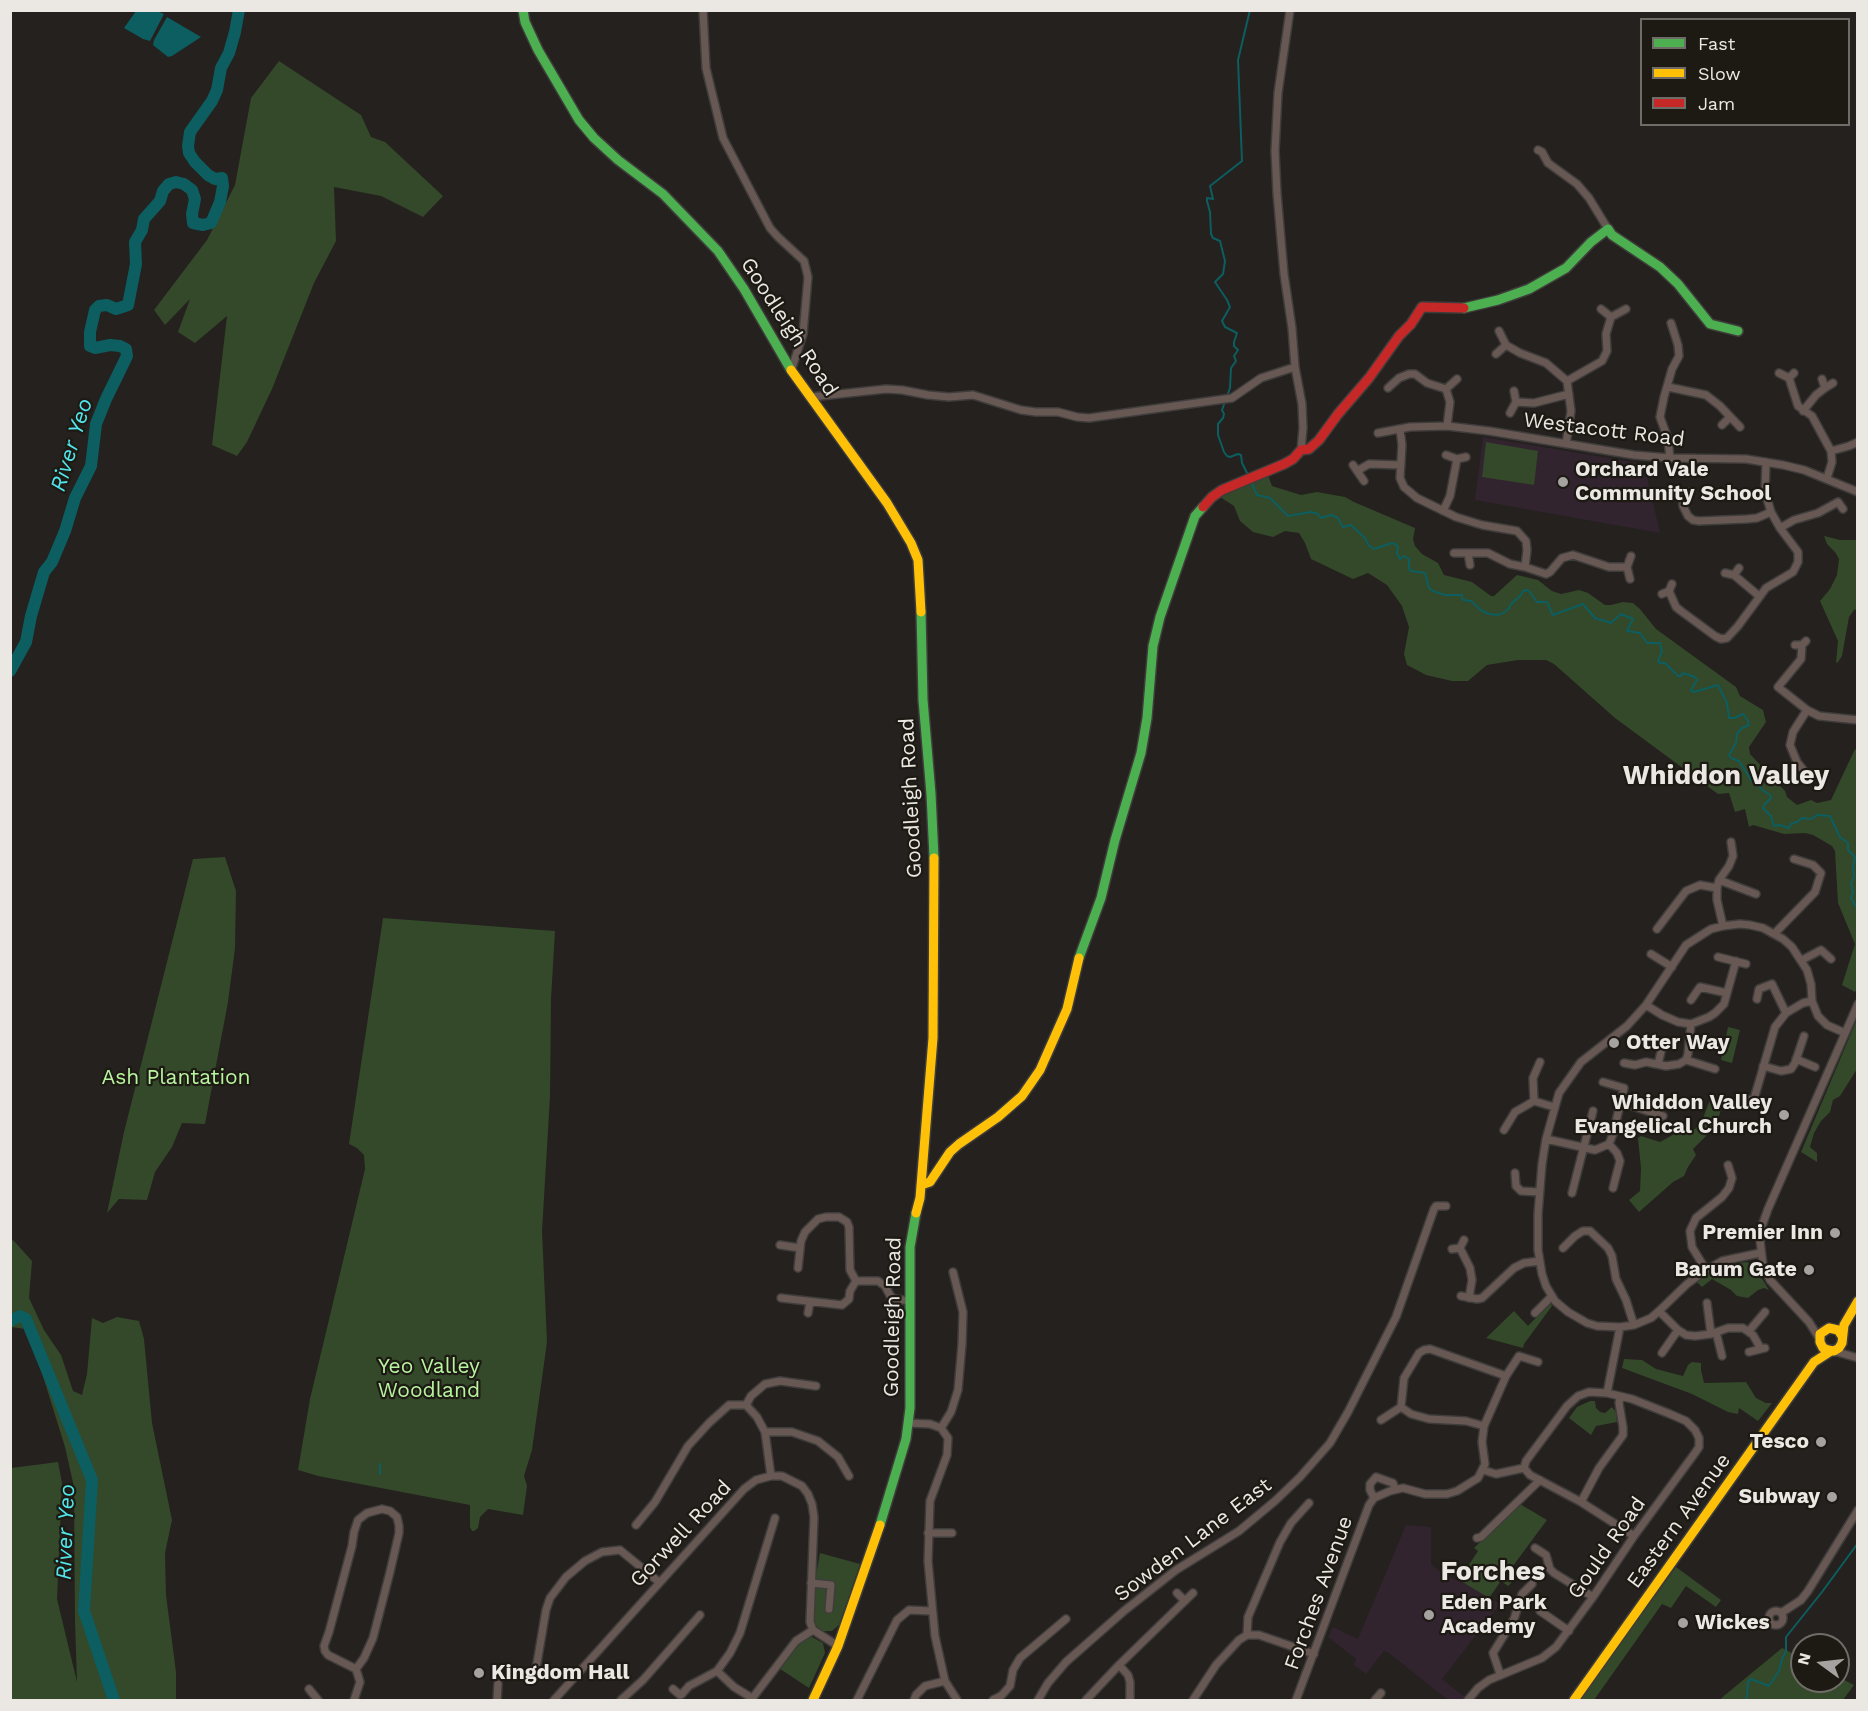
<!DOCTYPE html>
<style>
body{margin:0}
#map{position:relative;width:1868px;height:1711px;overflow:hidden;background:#24211e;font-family:"Work Sans",sans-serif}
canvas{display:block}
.frame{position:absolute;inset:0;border:12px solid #ebe8e4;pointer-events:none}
.legend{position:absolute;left:1640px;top:18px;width:210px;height:108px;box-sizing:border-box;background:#1d1913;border:2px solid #6f6c67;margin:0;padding:8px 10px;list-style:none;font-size:18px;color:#ebe8e4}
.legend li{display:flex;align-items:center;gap:12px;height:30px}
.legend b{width:30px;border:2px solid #6f6c67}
.north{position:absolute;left:1790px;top:1633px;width:60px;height:60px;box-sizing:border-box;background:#1d1913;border:2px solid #6f6c67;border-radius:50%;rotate:285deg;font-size:16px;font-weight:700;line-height:24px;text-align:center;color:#ebe8e4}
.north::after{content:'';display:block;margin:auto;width:21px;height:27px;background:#a5a29f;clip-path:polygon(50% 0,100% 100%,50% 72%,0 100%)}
</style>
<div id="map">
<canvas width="1868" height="1711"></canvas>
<div class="frame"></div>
<ul class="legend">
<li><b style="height:8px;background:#4caf50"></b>Fast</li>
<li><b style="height:8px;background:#ffc107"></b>Slow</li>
<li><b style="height:8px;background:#c62828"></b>Jam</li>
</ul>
<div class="north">N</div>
</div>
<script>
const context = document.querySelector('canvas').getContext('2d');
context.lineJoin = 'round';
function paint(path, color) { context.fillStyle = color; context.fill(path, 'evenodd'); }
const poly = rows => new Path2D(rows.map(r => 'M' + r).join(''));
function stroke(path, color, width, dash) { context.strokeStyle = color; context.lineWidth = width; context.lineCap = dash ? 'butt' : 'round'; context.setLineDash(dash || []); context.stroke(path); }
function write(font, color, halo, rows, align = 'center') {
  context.font = font + ' "Work Sans",sans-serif'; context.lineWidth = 4.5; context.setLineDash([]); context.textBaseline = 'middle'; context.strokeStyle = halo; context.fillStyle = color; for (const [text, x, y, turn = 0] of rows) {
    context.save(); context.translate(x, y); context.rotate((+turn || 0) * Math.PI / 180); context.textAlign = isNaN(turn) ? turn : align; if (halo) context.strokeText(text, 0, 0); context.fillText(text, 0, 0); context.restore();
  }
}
paint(poly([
 [1483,437,1644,464,1660,533,1475,500],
 [1406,1525,1431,1527,1431,1564,1439,1571,1457,1581,1459,1580,1500,1604,1442,1679,1465,1697,1462,1700,1448,1700,1389,1653,1384,1651,1366,1674,1354,1665,1356,1659,1328,1637,1333,1627,1358,1639]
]), '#31242e');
paint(poly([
 [279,61,361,115,371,137,385,142,443,196,423,217,381,196,334,187,336,241,314,283,272,389,247,442,237,456,212,445,227,316,195,343,178,332,190,299,165,325,154,310,207,240,235,185,251,98],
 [1486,442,1538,451,1534,485,1482,477],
 [1268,475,1272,486,1301,495,1317,492,1345,497,1354,502,1415,528,1413,539,1415,546,1422,554,1438,563,1444,575,1472,582,1491,596,1494,596,1517,575,1538,580,1552,591,1561,594,1579,590,1588,593,1605,605,1611,605,1623,602,1633,603,1640,609,1656,629,1736,687,1740,696,1763,710,1766,722,1749,747,1750,754,1785,791,1787,797,1797,805,1811,800,1817,803,1831,800,1855,749,1858,752,1858,987,1855,992,1842,985,1855,944,1838,903,1835,851,1832,846,1813,835,1805,833,1784,834,1753,825,1749,827,1745,809,1735,812,1729,793,1718,794,1615,718,1554,664,1546,660,1518,660,1487,665,1468,681,1452,681,1426,675,1407,665,1404,654,1409,627,1402,606,1387,585,1368,573,1353,579,1311,559,1305,543,1299,533,1285,531,1273,537,1253,532,1240,521,1234,506,1220,497],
 [1824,536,1840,540,1857,540,1857,609,1854,610,1849,617,1842,656,1838,662,1836,663,1838,641,1820,601,1830,589,1837,575,1839,559,1835,552,1827,544],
 [225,857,236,891,235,948,228,1002,205,1124,182,1123,172,1147,155,1172,147,1200,119,1199,107,1213,124,1132,193,859],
 [383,918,555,931,551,999,550,1097,542,1231,547,1342,532,1450,524,1476,527,1486,523,1515,488,1509,480,1517,478,1528,474,1531,472,1531,470,1527,470,1505,318,1476,298,1470,310,1399,365,1169,364,1155,357,1148,349,1144],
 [1857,1019,1857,1069,1840,1096,1833,1100,1830,1112,1821,1121,1814,1133,1810,1147,1817,1153,1817,1162,1801,1152],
 [1728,1027,1740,1030,1732,1063,1721,1060],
 [1711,1097,1723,1100,1717,1125,1693,1149,1696,1155,1688,1167,1684,1176,1673,1182,1639,1212,1629,1200,1640,1191,1641,1168,1638,1138,1641,1136,1660,1142,1685,1128,1695,1129,1702,1121],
 [11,1239,14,1241,32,1261,29,1298,44,1330,61,1355,73,1391,82,1395,87,1374,92,1318,103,1323,117,1317,139,1321,144,1339,152,1423,172,1520,165,1553,166,1595,176,1672,176,1700,11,1700,11,1468,58,1462,62,1483,57,1599,77,1682,75,1621,74,1487,65,1447,37,1357,26,1329,11,1327],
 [1747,1262,1755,1267,1769,1290,1764,1288,1758,1290,1748,1298,1737,1296,1731,1290,1712,1279,1702,1287,1697,1282,1707,1274,1726,1265],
 [1550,1303,1552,1306,1524,1344,1523,1348,1486,1338,1514,1311,1528,1326],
 [1624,1359,1642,1360,1656,1369,1683,1376,1688,1365,1692,1362,1701,1363,1701,1370,1704,1383,1746,1382,1756,1398,1766,1403,1772,1403,1758,1421,1739,1408,1738,1414,1728,1412,1692,1394,1622,1368],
 [1590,1401,1595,1401,1596,1408,1600,1412,1605,1413,1612,1407,1616,1412,1617,1422,1596,1426,1591,1435,1569,1418,1577,1407],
 [1520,1504,1547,1520,1507,1574,1513,1581,1508,1586,1501,1581,1489,1598,1459,1580,1478,1551,1474,1548],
 [820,1553,860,1564,839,1625,832,1631,820,1631,815,1624,814,1588],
 [1676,1567,1721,1600,1716,1607,1686,1586,1671,1608,1662,1604,1594,1700,1580,1700],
 [812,1637,823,1643,825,1653,809,1688,777,1667,791,1650,803,1640],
 [1782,1648,1802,1658,1802,1681,1838,1681,1838,1677,1854,1685,1843,1700,1719,1700]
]), '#34482a');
paint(poly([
 [136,11,157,11,164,14,150,41,143,39,124,28],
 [167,17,201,37,172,56,168,57,153,45,154,40]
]), '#0c5e60');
stroke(poly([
 [1249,477,1242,463,1241,455,1238,454,1230,457,1227,456,1224,452,1218,435,1218,424,1223,418,1224,414,1222,410,1230,388,1231,368,1236,361,1234,356,1238,350,1234,346,1234,342,1237,333,1225,327,1222,321,1230,307,1227,300,1215,282,1223,274,1225,261,1220,241,1213,238,1211,234,1210,212,1207,201,1207,198,1213,199,1210,186,1242,161,1238,60,1250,10],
 [1251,482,1257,495,1270,498,1288,516,1311,512,1318,514,1321,518,1331,515,1337,517,1343,527,1351,525,1365,538,1369,546,1374,549,1392,543,1395,544,1398,547,1397,553,1400,559,1404,556,1409,559,1409,569,1411,571,1425,573,1429,588,1433,591,1445,595,1462,595,1463,600,1471,601,1482,611,1489,614,1499,615,1506,611,1509,608,1511,604,1521,595,1523,591,1526,590,1529,591,1537,602,1547,602,1553,615,1583,604,1595,618,1611,623,1621,614,1633,619,1627,631,1640,633,1647,643,1660,643,1662,651,1658,661,1660,663,1665,663,1678,676,1681,676,1683,673,1695,677,1697,680,1691,690,1692,691,1694,692,1718,685,1727,703,1729,718,1734,718,1743,714,1747,719,1749,725,1742,728,1737,734,1736,743,1729,755,1731,758,1739,761,1751,780,1758,783,1761,789,1770,795,1771,798,1764,805,1763,808,1771,816,1774,826,1780,825,1789,828,1791,824,1797,822,1802,818,1811,819,1817,815,1830,816,1840,837,1848,843,1848,850,1855,857,1853,867,1854,876,1851,884,1853,892,1851,898,1857,908,1858,914],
 [1857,986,1858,978],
 [380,1474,380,1464],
 [1747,1700,1748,1682,1751,1679,1769,1686,1779,1671,1782,1659,1786,1651,1786,1637,1822,1592,1858,1543]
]), '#0c5e60', 2);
stroke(poly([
 [10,671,26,642,31,616,44,572,52,562,65,531,75,498,91,466,96,424,106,399,127,356,126,349,120,346,110,345,95,348,90,346,90,332,95,310,99,306,107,305,116,309,128,305,136,264,135,242,142,230,144,219,160,201,163,191,169,184,176,182,184,184,192,190,195,199,192,214,193,223,203,225,211,223,220,202,223,186,222,178,215,179,208,175,195,162,189,153,188,146,190,132,212,101,217,90,221,68,229,53,235,32,239,10],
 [10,1321,20,1316,26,1319,92,1480,84,1611,114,1700]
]), '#0c5e60', 12);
const street = poly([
 [703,10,706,68,723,138,770,228,778,237,804,261,808,277,803,334,791,371],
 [1290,10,1278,93,1275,151,1277,193,1284,274,1292,328,1295,367,1302,404,1303,428,1301,450],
 [1538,150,1542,152,1548,163,1577,184,1589,198,1608,229],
 [1601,309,1611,317],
 [1499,331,1506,345,1520,353,1546,363,1567,381,1571,411,1566,444],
 [1496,354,1506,345],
 [1779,373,1789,378,1794,373],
 [1789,378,1798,406,1812,416,1831,451,1832,462,1827,478],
 [1822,379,1825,388,1833,383],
 [1567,381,1602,361,1607,351,1606,334,1611,317,1626,309],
 [1668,387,1706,395,1720,406,1740,427],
 [1388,388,1399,378,1409,374,1415,374,1427,383,1446,389,1450,402,1447,426],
 [1446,389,1457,379],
 [811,397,886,389,902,390,928,395,949,397,973,395,1021,410,1036,412,1058,412,1077,417,1089,418,1232,398,1261,378,1295,367],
 [1516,402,1534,403,1569,394],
 [1803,411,1816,395,1825,388],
 [1510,413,1516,402,1514,391],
 [1722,425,1730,417],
 [1400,429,1402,445,1400,478,1404,487,1417,498,1456,517,1482,525,1517,531,1526,541,1527,550,1525,567,1546,574,1550,572,1562,558,1573,555,1609,567,1627,567],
 [1378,433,1410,427,1447,426,1489,431,1634,455,1670,458,1746,459,1783,465,1804,470,1858,492],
 [1831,451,1849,446,1858,442],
 [1446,455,1457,459,1466,457],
 [1670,458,1668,439,1660,417,1664,397,1672,369,1679,356,1678,345,1671,323],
 [1353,465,1364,481],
 [1357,471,1369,464,1401,465],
 [1675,492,1683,496,1690,492],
 [1683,496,1683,506,1688,516,1693,520,1699,521,1747,519,1757,518,1771,512],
 [1443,511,1450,496,1457,459],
 [1780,528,1794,520,1818,513,1838,502,1843,509],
 [1454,553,1488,553,1510,564,1525,567],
 [1468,553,1470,565],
 [1725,573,1734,575,1739,568],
 [1734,575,1759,596],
 [1630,579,1627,567,1631,556],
 [1669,591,1676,607,1681,611,1715,636,1721,639,1727,638,1738,626,1766,588,1793,572,1798,562,1798,552,1780,528,1771,512,1765,492,1766,462],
 [1662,594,1669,591,1672,584],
 [1795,645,1802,645,1806,641],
 [1802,645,1801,659,1778,687,1807,710,1819,716,1858,720],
 [1805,772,1797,762,1790,745,1793,732,1807,710],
 [1719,880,1756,894],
 [1723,926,1717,900,1717,888,1719,880,1729,866,1733,856,1731,842],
 [1657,929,1686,891,1700,885,1717,888],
 [1775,934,1777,931,1815,892,1821,873,1813,865,1794,859],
 [1651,954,1672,967],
 [1718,957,1746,964],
 [1802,960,1821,950,1831,959],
 [1757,999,1759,989,1772,984,1786,1013],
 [1691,1000,1700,987,1727,993],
 [1646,1005,1662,1015,1678,1022,1691,1024,1709,1017,1715,1013,1724,1004,1736,961],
 [1796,1059,1815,1067],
 [1686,1060,1715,1069],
 [1624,1063,1635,1065,1646,1062,1666,1066,1679,1064,1686,1060,1688,1054,1691,1024],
 [1658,1064,1661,1052],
 [1763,1066,1781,1071,1791,1069,1795,1063,1804,1036],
 [1754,1099,1775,1027,1786,1013,1803,1003,1812,1001],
 [1745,1100,1754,1099,1761,1104],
 [1534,1101,1533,1078,1540,1062],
 [1620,1102,1663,1116],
 [1504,1130,1515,1112,1534,1101,1554,1107],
 [1546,1139,1595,1150,1609,1144,1613,1134,1624,1088,1603,1082],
 [1609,1144,1617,1153,1620,1161,1613,1188],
 [1515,1173,1516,1186,1521,1191,1539,1192],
 [1572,1193,1593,1111],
 [780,1245,800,1248],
 [1460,1248,1470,1268,1472,1280,1469,1298],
 [1563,1248,1575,1236,1583,1231,1590,1231,1608,1248,1612,1256,1616,1279,1626,1300,1634,1325],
 [1452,1249,1460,1248,1464,1240],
 [1760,1253,1722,1261,1706,1270,1687,1284,1659,1311,1651,1318,1634,1325,1620,1327,1597,1326,1587,1323,1568,1312,1555,1301,1546,1286,1542,1274,1538,1250,1538,1214,1542,1164,1546,1139,1559,1093,1581,1062,1627,1026,1646,1005,1686,945,1711,929,1723,926,1740,924,1750,925,1763,928,1783,939,1792,947,1807,970,1811,984,1812,1001,1818,1016,1827,1025,1845,1033],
 [798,1268,801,1241,805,1232,818,1219,826,1217,839,1217,847,1222,849,1227,850,1270,856,1281,878,1281,885,1286,891,1297,895,1299,910,1301],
 [1706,1270,1692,1247,1690,1231,1696,1218,1722,1197,1729,1188,1732,1178,1728,1165],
 [1461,1296,1477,1299,1482,1298,1514,1268,1524,1263,1540,1261],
 [781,1298,842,1305,849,1299,850,1291,856,1281],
 [1707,1303,1711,1334],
 [1659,1311,1678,1330,1686,1335,1695,1336,1711,1334,1728,1328,1743,1328,1753,1335,1761,1349],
 [808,1313,810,1302],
 [1535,1313,1552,1296],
 [1749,1331,1765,1312],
 [1716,1332,1722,1356],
 [1819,1338,1809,1322,1770,1280,1763,1265,1760,1240,1762,1226,1768,1209,1858,1004],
 [1834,1351,1858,1358],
 [1749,1352,1765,1348],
 [1662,1353,1678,1330],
 [1607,1393,1620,1327],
 [746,1405,751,1396,765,1384,780,1381,816,1386],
 [1381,1420,1401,1407],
 [908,1423,930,1424,941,1428,948,1438,947,1455,930,1501,928,1561,935,1636,945,1681,957,1700],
 [1484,1426,1466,1421,1429,1419,1411,1414,1401,1407,1404,1378,1419,1353,1424,1350,1430,1349,1506,1376],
 [941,1428,951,1412,958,1390,962,1344,963,1312,953,1272],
 [765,1432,792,1432,818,1441,838,1457,849,1476],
 [1524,1468,1530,1475,1581,1502,1634,1536],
 [1483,1470,1496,1474,1524,1468],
 [1374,1498,1390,1491,1403,1488,1425,1494,1447,1494,1457,1491,1478,1478,1485,1464,1482,1442,1484,1426,1506,1376,1519,1356,1538,1362],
 [1374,1498,1370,1490,1370,1484,1376,1477,1393,1483,1395,1489],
 [1581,1502,1599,1468,1623,1435,1623,1427,1619,1403,1620,1397],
 [382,1509,390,1511,397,1517,399,1526,399,1533,390,1572,373,1638,364,1658,356,1669,328,1655,325,1651,324,1646,329,1632,352,1546,354,1532,358,1520,367,1513,382,1509],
 [636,1525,655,1502,688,1446,709,1423,729,1405,746,1405,757,1417,765,1432,771,1476],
 [928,1533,952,1533],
 [1477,1538,1481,1537,1540,1480],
 [1535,1548,1546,1555,1550,1569,1554,1573,1593,1597],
 [811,1583,831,1585,829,1609],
 [1177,1593,1185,1601],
 [1540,1611,1569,1631],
 '1769 1618a7 7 0 1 1 14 0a7 7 0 1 1-14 0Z',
 [1781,1613,1801,1600,1808,1591,1858,1510],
 [1247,1635,1248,1617,1280,1542,1291,1523,1309,1503],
 [1119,1665,1128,1675,1130,1682,1130,1700],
 [536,1669,546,1610,550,1598,566,1577,585,1561,602,1552,620,1550,659,1582],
 [1500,1674,1493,1653,1514,1619,1522,1594,1532,1584],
 [309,1689,318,1700],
 [673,1689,680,1695,682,1694,689,1686,717,1671],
 [752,1698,734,1687,717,1671,730,1653,740,1633,775,1518],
 [354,1700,360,1682,356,1669],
 [497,1700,498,1684],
 [554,1700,744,1489,756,1480,771,1476,782,1476,802,1486,808,1494,812,1504,814,1517,810,1622,813,1630,838,1646],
 [621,1700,643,1680,700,1615],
 [751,1700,796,1641,813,1630],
 [857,1700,897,1620,909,1610,931,1611],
 [914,1700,916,1695,925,1686,945,1681],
 [993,1700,1001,1696,1010,1686,1013,1670,1020,1658,1066,1619],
 [1038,1700,1048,1683,1066,1662,1124,1611,1176,1570,1239,1531,1275,1501,1300,1477,1330,1443,1348,1412,1396,1317,1434,1209,1436,1206,1446,1206],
 [1086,1700,1119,1665,1193,1593],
 [1193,1700,1216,1665,1239,1640,1247,1635,1259,1635,1314,1654],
 [1296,1700,1369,1505,1374,1498],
 [1375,1700,1381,1693],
 [1468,1700,1478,1688,1489,1680,1542,1658,1556,1647,1593,1597,1634,1536,1695,1453,1699,1447,1699,1438,1695,1430,1686,1421,1670,1414,1632,1399,1607,1393,1589,1392,1578,1396,1567,1406,1526,1461,1524,1468]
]);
const fast = poly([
 [523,10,525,22,538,50,579,120,594,138,618,160,663,194,718,251,744,289,791,370],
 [1464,308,1498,300,1529,289,1566,268,1591,242,1608,229,1612,235,1660,267,1678,284,1710,324,1738,331],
 [921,612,923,700,931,794,934,858],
 [1079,958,1101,898,1115,840,1141,753,1147,718,1153,646,1160,617,1195,516,1203,507],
 [880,1525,906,1439,910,1408,910,1247,916,1213]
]);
const slow = poly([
 [791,370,887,503,911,543,918,560,921,612],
 [921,1185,930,1182,950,1152,959,1144,998,1117,1022,1096,1040,1070,1067,1009,1079,958],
 [916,1213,920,1198,933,1038,934,858],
 [1842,1336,1838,1330,1829,1328,1820,1334,1820,1342,1823,1348,1828,1350,1834,1351,1839,1348,1842,1343,1844,1325,1858,1301],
 [813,1700,838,1646,880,1525],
 [1574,1700,1814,1362,1831,1351]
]);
const jam = poly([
 [1203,507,1212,497,1222,490,1284,464,1293,459,1301,450,1309,449,1319,440,1338,414,1369,378,1399,336,1411,324,1422,307,1464,308]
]);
stroke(street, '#3f3d3b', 10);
stroke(fast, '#3f3d3b', 12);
stroke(slow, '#3f3d3b', 12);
stroke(jam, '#3f3d3b', 12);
stroke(street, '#675854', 7);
stroke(fast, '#4caf50', 9);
stroke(slow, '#ffc107', 9);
stroke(jam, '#c62828', 9);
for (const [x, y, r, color] of [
 [1563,482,6,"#a5a29f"],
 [1614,1043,6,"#a5a29f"],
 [1784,1115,6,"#a5a29f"],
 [1835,1233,6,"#a5a29f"],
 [1809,1270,6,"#a5a29f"],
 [1821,1442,6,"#a5a29f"],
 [1832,1497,6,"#a5a29f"],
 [1429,1615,6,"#a5a29f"],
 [1683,1623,6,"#a5a29f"],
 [479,1673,6,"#a5a29f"]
]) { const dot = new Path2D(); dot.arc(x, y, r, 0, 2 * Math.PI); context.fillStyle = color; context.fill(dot); stroke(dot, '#1d1913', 2); }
write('21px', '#ebe8e4', '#1d1913', [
 ["Goodleigh Road",789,327,57],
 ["Westacott Road",1604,430,7],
 ["Goodleigh Road",911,798,-93],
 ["Goodleigh Road",893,1317,-89],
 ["Eastern Avenue",1679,1521,-54],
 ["Gorwell Road",681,1534,-47],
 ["Sowden Lane East",1193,1540,-37],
 ["Gould Road",1607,1548,-55],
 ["Forches Avenue",1319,1593,-70]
]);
write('bold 21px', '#ebe8e4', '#1d1913', [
 ["Orchard Vale",1575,470],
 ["Community School",1575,494],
 ["Otter Way",1626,1043],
 ["Whiddon Valley",1772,1103,"right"],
 ["Evangelical Church",1772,1127,"right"],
 ["Premier Inn",1823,1233,"right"],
 ["Barum Gate",1797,1270,"right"],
 ["Tesco",1809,1442,"right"],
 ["Subway",1820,1497,"right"],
 ["Eden Park",1441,1603],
 ["Academy",1441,1627],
 ["Wickes",1695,1623],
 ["Kingdom Hall",491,1673]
], 'left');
write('21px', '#b8f3a0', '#1d1913', [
 ["Ash Plantation",176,1078],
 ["Yeo Valley",429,1367],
 ["Woodland",429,1391]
]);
write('italic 22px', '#50e6ec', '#1d1913', [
 ["River Yeo",72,445,-73],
 ["River Yeo",66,1532,-88]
]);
write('bold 27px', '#ebe8e4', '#1d1913', [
 ["Whiddon Valley",1726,776],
 ["Forches",1493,1572]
]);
</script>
